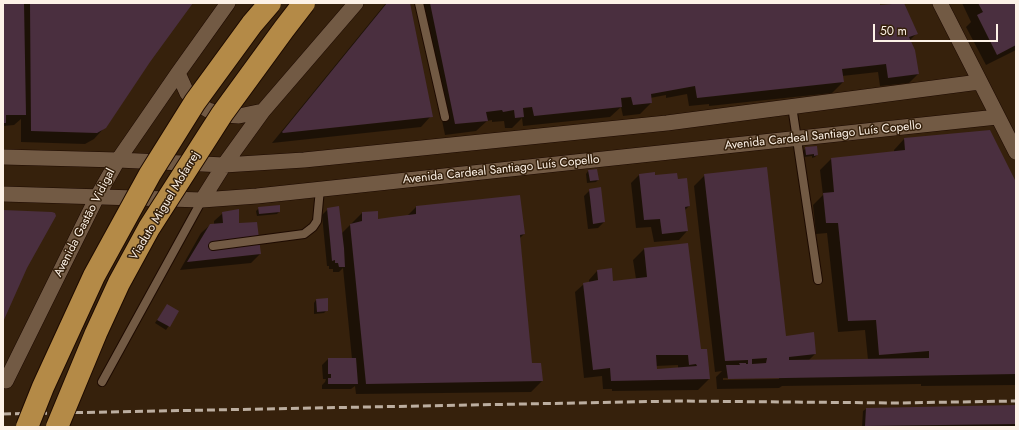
<!DOCTYPE html>
<meta charset="utf-8">
<style>
body{margin:0}
#map{position:relative;width:1019px;height:430px;overflow:hidden;background:#36210c;font-family:Jost,sans-serif}
canvas{display:block}
.frame{position:absolute;inset:0;border:4px solid #fdf2e7;pointer-events:none}
.scale{position:absolute;left:873px;top:24px;width:125px;height:18px;box-sizing:border-box;border:2px solid #fdf2e7;border-top:0;padding-left:5px;font-size:12px;line-height:14px;white-space:nowrap;color:#fdf2e7;-webkit-text-stroke:3px #36210c;paint-order:stroke}
</style>
<div id="map">
<canvas width="1019" height="430"></canvas>
<div class="frame"></div>
<div class="scale">50 m</div>
</div>
<script>
const context = document.querySelector('canvas').getContext('2d');
context.lineJoin = 'round';
function paint(path, color) { context.fillStyle = color; context.fill(path, 'evenodd'); }
const poly = rows => new Path2D(rows.map(r => 'M' + r).join(''));
function stroke(path, color, width, dash) { context.strokeStyle = color; context.lineWidth = width; context.lineCap = dash ? 'butt' : 'round'; context.setLineDash(dash || []); context.stroke(path); }
function write(font, color, halo, rows, align = 'center') {
  context.font = font + ' Jost,sans-serif'; context.lineWidth = 3; context.setLineDash([]); context.textBaseline = 'middle'; context.strokeStyle = halo; context.fillStyle = color; for (const [text, x, y, turn = 0] of rows) {
    context.save(); context.translate(x, y); context.rotate((+turn || 0) * Math.PI / 180); context.textAlign = isNaN(turn) ? turn : align; if (halo) context.strokeText(text, 0, 0); context.fillText(text, 0, 0); context.restore();
  }
}
paint(poly([
 [3,3,191,3,149,62,105,127,94,139,85,144,21,142,21,119,14,125,3,126],
 [386,3,409,3,431,116,421,127,272,143],
 [418,3,879,3,879,6,889,5,892,3,903,3,916,34,910,40,918,74,909,83,880,86,878,72,842,76,843,82,832,93,709,106,709,104,689,106,687,94,666,98,666,95,650,98,651,103,640,114,623,116,621,107,610,117,523,126,522,118,512,128,505,128,504,121,492,122,492,120,487,121,476,131,445,135],
 [962,3,1016,3,1016,50,986,65,966,27,971,22],
 [904,139,1016,185,1016,426,862,427,863,411,866,409,1015,406,1015,385,921,386,921,384,782,386,779,388,717,389,716,377,722,371,715,372,694,186,705,175,785,337,815,354,808,361,868,360,865,330,838,332,827,233,816,234,813,205,823,195,820,170,831,159,894,152,894,150],
 [779,377,779,379,723,380,723,378],
 [806,148,817,155,815,157,812,158,812,156,804,157,803,151],
 [588,171,598,180,596,182,587,183,586,174],
 [639,175,677,180,689,206,685,210,687,231,679,240,654,242,651,227,636,228,631,183],
 [590,190,604,222,598,228,588,229,584,196],
 [519,196,524,234,520,238,531,364,540,364,542,381,531,392,356,394,355,386,351,389,322,389,322,385,325,382,326,379,323,379,322,365,328,359,352,359,343,268,339,272,333,272,333,269,329,269,329,266,327,266,322,215,328,209,341,234,362,213,378,220,407,216,416,207],
 [259,208,279,212,277,214,257,216,256,211],
 [223,213,238,224,260,254,251,263,180,270,201,233,210,225,214,224,214,221],
 [644,249,700,350,709,379,698,390,612,391,612,389,603,389,602,376,584,378,575,292,584,284,589,283,589,280,597,271,610,282,636,279,633,260],
 [678,365,678,369,656,370,656,366],
 [316,300,327,310,324,313,314,314,314,303],
 [165,308,178,312,166,330,155,323]
]), '#0007');
paint(poly([
 [3,3,24,3,26,115,6,115,6,123,3,123],
 [30,3,193,3,150,62,106,128,97,133,31,131],
 [387,3,410,3,433,117,283,133,282,132],
 [430,3,880,3,880,5,904,3,918,34,909,37,915,50,919,74,888,78,886,64,842,69,844,82,697,98,695,86,651,94,652,103,633,105,631,97,621,98,622,107,534,116,532,107,523,108,524,117,515,118,514,110,503,112,502,110,486,112,488,121,455,124],
 [978,3,1016,3,1016,45,997,55,977,15,983,12],
 [990,130,1016,182,1016,374,728,379,726,365,740,365,739,363,746,363,746,364,748,364,748,360,725,361,704,174,767,167,786,336,814,332,816,354,789,357,789,360,929,358,929,351,879,355,876,320,848,321,838,223,826,223,823,193,834,192,831,158,905,150,904,138],
 [767,358,766,363,752,364,752,359],
 [817,146,818,155,814,156,814,154,806,155,805,147],
 [597,169,599,180,590,181,588,170],
 [655,172,655,175,677,173,678,179,687,178,690,206,685,207,688,231,662,234,660,219,644,220,639,174],
 [601,187,605,222,593,224,589,189],
 [520,195,525,234,520,235,532,363,541,363,543,381,366,384,350,224,362,221,362,212,378,211,378,219,392,217,416,214,416,206],
 [280,205,280,212,259,214,258,207],
 [339,206,344,248,345,267,339,267,338,263,335,263,335,260,332,261,331,250,327,208],
 [239,209,239,223,257,222,261,254,187,262,210,224,223,223,222,212],
 [3,210,52,212,55,213,56,216,27,268,3,322],
 [688,243,701,349,707,349,710,379,611,381,610,368,593,370,583,283,598,280,597,270,612,268,613,281,647,277,644,248],
 [656,355,688,355,689,365,696,364,697,366,657,369],
 [328,298,328,311,317,312,316,299],
 [167,304,179,311,170,327,157,320],
 [328,358,356,358,358,384,328,384,328,378,331,378,331,374,328,374],
 [1016,405,1016,424,865,426,866,408]
]), '#4a2f3f');
const lane = poly([
 [419,3,445,117],
 [792,106,818,280],
 [213,246,304,234,313,227,317,221,320,189],
 [102,382,202,200]
]);
const street = poly([
 [940,3,1016,152],
 [178,73,187,93,195,102,208,110,225,115,239,116,263,111],
 [3,157,118,160,224,165,304,160,667,123,979,82],
 [3,194,202,200,257,196,997,117],
 [202,200,224,165,263,111,356,3],
 [6,381,97,197,118,160,178,73,228,3]
]);
stroke(lane, '#1d0a00', 10);
stroke(street, '#1d0a00', 16);
stroke(lane, '#725a44', 8);
stroke(street, '#725a44', 15);
stroke(poly([
 [3,414,679,401,896,403,1016,401]
]), '#bcaea0', 3, [8, 4]);
const highwayBridge = poly([
 [27,427,43,387,94,276,150,174,195,102,252,24,270,3],
 [57,427,96,333,119,283,149,228,222,114,284,29,304,3]
]);
stroke(highwayBridge, '#1d0a00', 24, []);
stroke(highwayBridge, '#b48a47', 22);
write('12px', '#fdf2e7', '#36210c', [
 ["Avenida Cardeal Santiago Luís Copello",823,136,-6],
 ["Avenida Cardeal Santiago Luís Copello",501,170,-6],
 ["Viaduto Miguel Mofarrej",165,206,-59],
 ["Avenida Gastão Vidigal",85,223,-63]
]);
</script>
